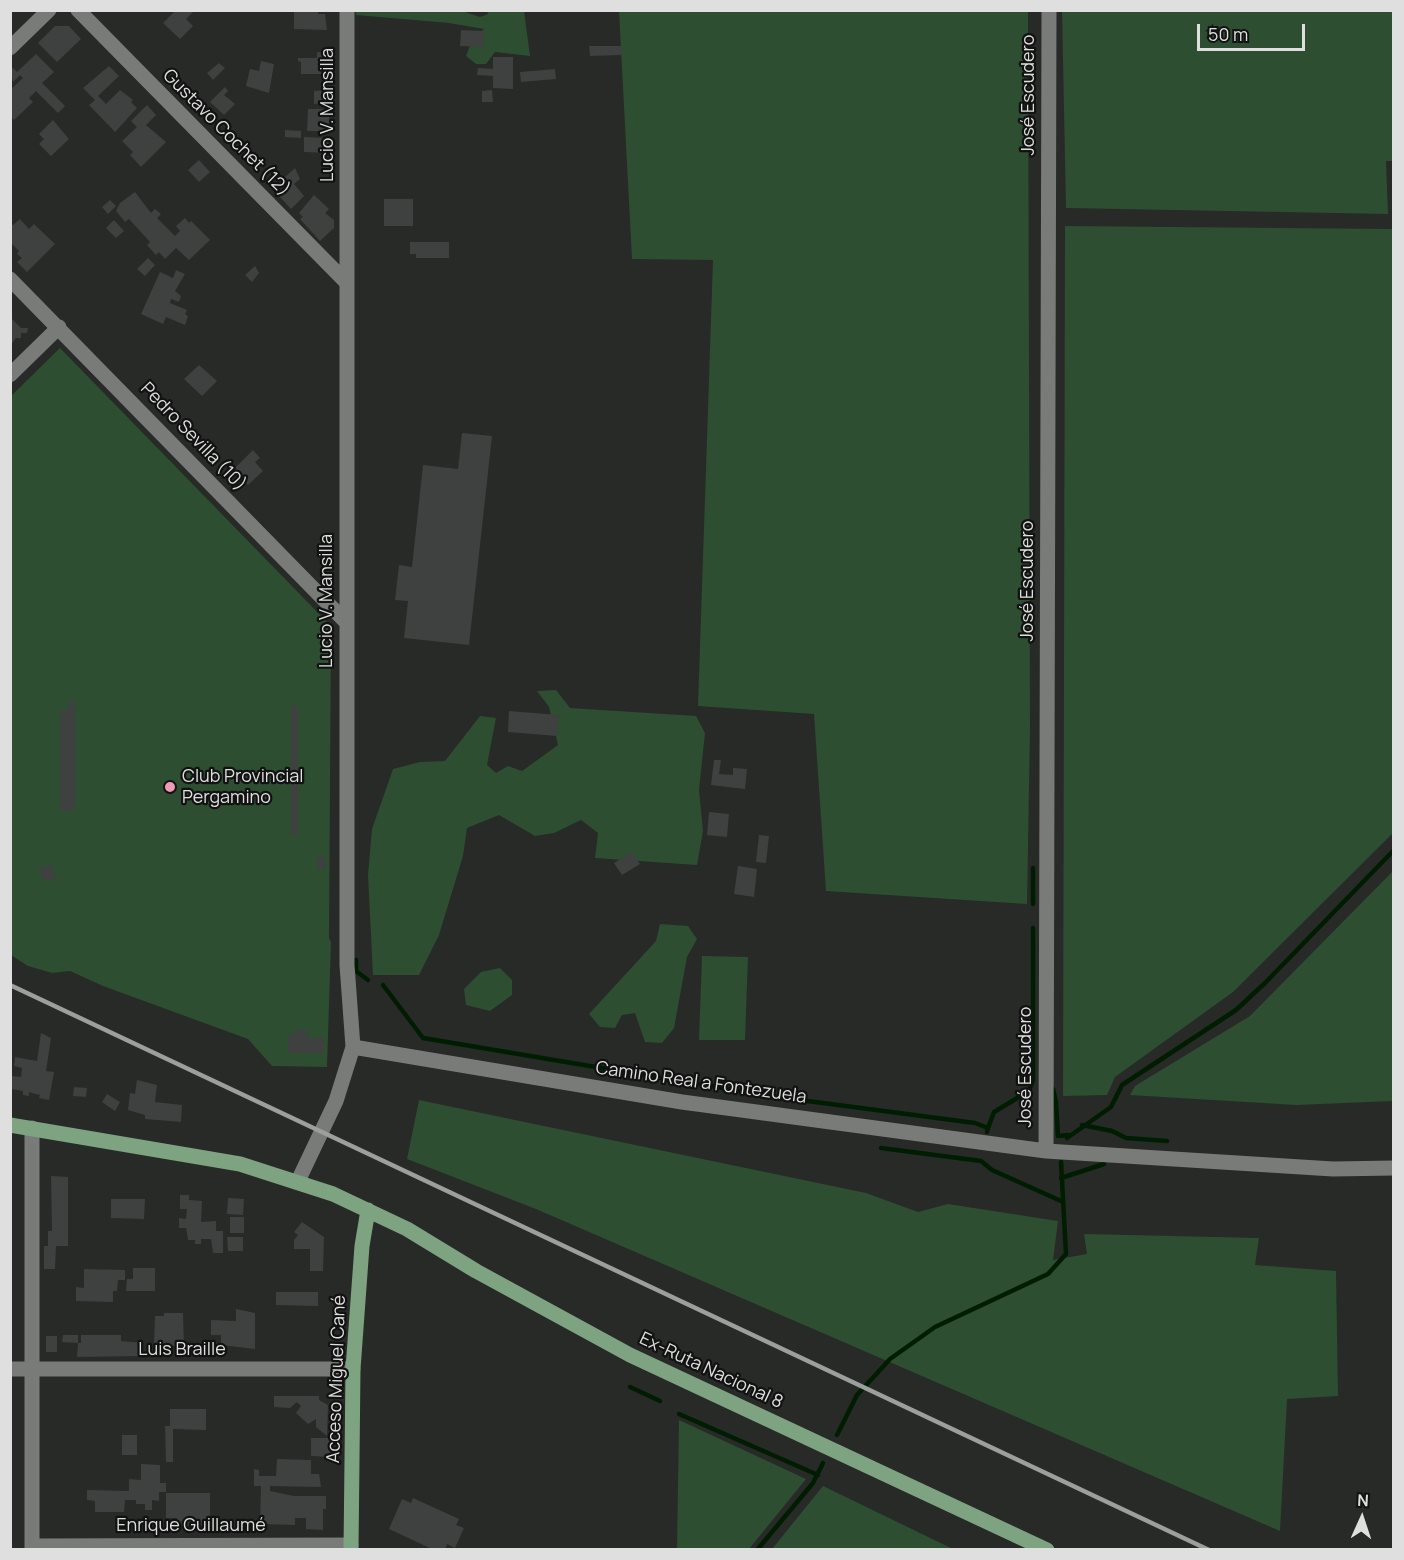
<!DOCTYPE html>
<meta charset="utf-8">
<style>
body{margin:0}
#map{position:relative;width:1404px;height:1560px;overflow:hidden;background:#272a27;font-family:Manrope,sans-serif}
canvas{display:block}
.frame{position:absolute;inset:0;border:12px solid #dedfde;pointer-events:none}
.north{position:absolute;left:1332px;top:1488px;width:60px;height:60px;-webkit-text-stroke:4px #111211;paint-order:stroke;rotate:3deg;font-size:16px;font-weight:700;line-height:24px;text-align:center;color:#dedfde}
.north::after{content:'';display:block;margin:auto;width:21px;height:27px;background:#dedfde;clip-path:polygon(50% 0,100% 100%,50% 72%,0 100%)}
.scale{position:absolute;left:1197px;top:24px;width:108px;height:27px;box-sizing:border-box;border:3px solid #dedfde;border-top:0;padding-left:8px;font-size:18px;line-height:21px;white-space:nowrap;color:#dedfde;-webkit-text-stroke:4px #111211;paint-order:stroke}
</style>
<div id="map">
<canvas width="1404" height="1560"></canvas>
<div class="frame"></div>
<div class="north">N</div>
<div class="scale">50 m</div>
</div>
<script>
const context = document.querySelector('canvas').getContext('2d');
context.lineJoin = 'round';
function paint(path, color) { context.fillStyle = color; context.fill(path, 'evenodd'); }
const poly = rows => new Path2D(rows.map(r => 'M' + r).join(''));
function stroke(path, color, width, dash) { context.strokeStyle = color; context.lineWidth = width; context.lineCap = dash ? 'butt' : 'round'; context.setLineDash(dash || []); context.stroke(path); }
function write(font, color, halo, rows, align = 'center') {
  context.font = font + ' Manrope,sans-serif'; context.lineWidth = 4.5; context.setLineDash([]); context.textBaseline = 'middle'; context.strokeStyle = halo; context.fillStyle = color; for (const [text, x, y, turn = 0] of rows) {
    context.save(); context.translate(x, y); context.rotate((+turn || 0) * Math.PI / 180); context.textAlign = isNaN(turn) ? turn : align; if (halo) context.strokeText(text, 0, 0); context.fillText(text, 0, 0); context.restore();
  }
}
paint(poly([
 [356,10,459,10,480,17,488,14,487,11,524,11,530,56,495,52,486,64,476,64,466,56,472,40,484,29,449,23,356,15],
 [619,11,1028,11,1030,729,1027,904,826,891,814,714,698,706,713,260,632,259],
 [1062,11,1393,11,1394,161,1386,161,1388,214,1066,208],
 [1065,226,1393,229,1394,832,1233,992,1115,1077,1107,1095,1063,1096],
 [60,348,326,621,331,633,329,938,331,942,327,1067,272,1066,248,1039,103,986,70,971,52,973,28,966,11,955,11,396],
 [556,690,570,708,696,716,705,733,699,790,703,831,697,865,595,858,598,833,581,820,554,833,535,836,499,815,467,828,463,856,439,935,419,975,373,975,368,875,372,829,393,769,420,762,445,761,480,716,496,718,487,765,496,773,508,766,522,771,558,745,549,707,537,691],
 [1393,871,1393,1101,1296,1105,1130,1095,1135,1086,1250,1016],
 [660,924,688,926,697,939,687,957,674,1028,662,1043,645,1042,635,1013,622,1015,615,1028,600,1027,589,1014,656,941],
 [702,956,748,957,745,1040,699,1040],
 [500,968,512,980,512,995,490,1011,466,1005,464,989,481,972],
 [419,1100,866,1193,918,1212,948,1204,1058,1221,1053,1260,1087,1254,1084,1234,1259,1238,1255,1265,1336,1271,1338,1396,1287,1399,1280,1531,536,1209,407,1159],
 [679,1420,806,1479,749,1549,677,1549],
 [823,1486,953,1549,772,1549]
]), '#2d4e31');
stroke(poly([
 [1033,868,1033,904],
 [356,960,356,971,368,980],
 [383,985,423,1038,679,1081],
 [700,1084,762,1095,975,1123,988,1128,987,1132],
 [1053,1089,1056,1102,1058,1136,1068,1135],
 [1082,1125,1112,1131,1126,1138,1167,1141],
 [988,1128,994,1112,1029,1091,1033,1080,1033,928],
 [1067,1138,1111,1107,1122,1085,1236,1010,1265,983,1394,850],
 [881,1148,981,1161,992,1170,1061,1201],
 [1061,1178,1104,1164],
 [630,1387,660,1401],
 [679,1414,818,1475],
 [837,1435,857,1395,890,1359,935,1327,1048,1274,1066,1254,1061,1162],
 [757,1550,813,1483,823,1463]
]), '#001d02', 4.5);
paint(poly([
 [176,10,195,10,186,19,193,26,180,39,163,23],
 [294,10,318,10,318,14,325,14,327,30,294,29],
 [55,26,69,26,81,39,57,62,38,43],
 [461,30,484,31,483,47,460,46],
 [589,46,622,46,622,55,590,56],
 [317,52,331,53,331,74,301,74,301,62,298,61,298,58,317,58],
 [36,54,54,72,42,83,65,106,58,113,36,91,29,98,33,102,14,120,10,116,10,90,23,78,20,75,13,82,10,70,13,68,17,72],
 [493,57,513,57,513,89,493,88,493,76,477,75,478,68,493,69],
 [261,61,274,64,269,93,246,86,250,69,259,71],
 [219,63,225,68,213,80,207,73],
 [109,66,119,76,98,96,106,104,120,90,133,100,131,102,137,108,115,132,89,105,95,100,83,88],
 [555,69,556,79,521,82,520,72],
 [225,87,228,91,224,95,235,104,224,115,210,102],
 [328,87,334,88,335,103,314,104,314,91,328,90],
 [492,90,493,102,482,102,482,91],
 [147,105,156,115,146,125,166,142,141,167,130,155,133,152,122,141,137,127,131,121],
 [308,109,329,109,329,131,307,131],
 [53,120,69,139,51,156,39,144,44,139,39,134],
 [285,130,301,131,301,138,285,137],
 [304,137,328,138,328,153,304,152],
 [199,160,210,172,199,182,188,170],
 [295,168,300,179,294,184,304,196,291,209,279,196,291,184,285,177],
 [135,192,151,213,155,209,161,214,157,218,175,236,180,231,176,226,185,218,189,223,191,221,210,240,189,260,176,248,165,259,159,252,156,255,147,245,150,242,129,219,125,222,116,211,120,203],
 [314,195,329,209,325,213,334,220,334,228,320,241,300,219,303,217,299,213],
 [384,199,413,199,413,226,384,226],
 [110,200,116,206,108,214,102,207],
 [20,219,29,229,34,224,55,244,27,272,17,262,22,258,17,254,19,251,10,242,10,222,13,225],
 [114,220,124,231,116,238,106,228],
 [410,242,449,242,449,258,416,258,416,254,410,254],
 [148,258,155,265,145,276,137,269],
 [255,266,259,273,252,282,245,275],
 [176,270,185,274,175,291,181,296,179,302,171,299,170,303,187,310,185,314,188,316,185,325,166,317,163,324,141,314,160,272,173,278],
 [10,317,21,328,28,328,27,333,21,333,21,338,16,338,10,346],
 [199,365,217,381,202,396,184,379],
 [462,433,492,436,469,645,404,638,408,601,395,600,399,565,412,567,423,465,458,469],
 [253,450,260,458,255,462,263,471,248,485,233,470],
 [68,700,74,701,75,711,75,811,60,811,60,710,68,710],
 [291,706,298,706,298,835,291,835],
 [509,711,559,715,557,736,508,732],
 [714,760,721,760,719,774,733,775,733,768,747,769,745,789,711,785],
 [709,812,729,814,727,837,707,835],
 [759,835,769,836,766,863,756,862],
 [632,852,640,864,622,875,614,863],
 [317,857,325,857,326,869,317,869],
 [50,864,56,878,45,882,39,869],
 [738,866,757,869,754,897,734,894],
 [297,1030,307,1030,307,1038,324,1038,324,1053,288,1053,288,1037],
 [41,1033,51,1038,46,1071,54,1072,49,1100,39,1098,40,1095,32,1093,29,1092,29,1096,23,1095,23,1091,11,1089,12,1076,21,1077,22,1068,14,1066,15,1057,37,1061],
 [137,1080,157,1085,155,1102,182,1105,181,1122,145,1119,145,1115,128,1110,130,1093,135,1094],
 [74,1087,87,1088,86,1097,73,1096],
 [107,1094,120,1102,115,1111,102,1102],
 [51,1176,68,1177,68,1246,56,1246,55,1269,44,1269,44,1246,48,1246,48,1231,52,1231],
 [180,1195,189,1195,189,1200,202,1201,201,1222,216,1221,216,1231,223,1231,223,1253,213,1253,211,1239,201,1239,201,1244,195,1244,195,1240,188,1240,186,1228,179,1228,179,1218,186,1219,187,1209,180,1209],
 [228,1198,244,1199,243,1215,227,1214],
 [111,1199,145,1199,144,1219,111,1218],
 [230,1217,244,1217,244,1233,230,1233],
 [302,1222,324,1237,323,1271,310,1271,310,1249,294,1249,294,1240,298,1235,294,1232],
 [227,1237,243,1237,243,1251,228,1251],
 [133,1268,155,1268,155,1291,126,1291,127,1279,133,1279],
 [84,1269,125,1270,125,1280,118,1280,117,1291,113,1291,113,1302,76,1301,76,1287,84,1288],
 [276,1292,318,1292,318,1306,276,1305],
 [236,1309,255,1313,255,1349,221,1345,221,1335,211,1335,211,1320,236,1321],
 [164,1313,183,1313,184,1347,154,1344,155,1316,164,1316],
 [63,1335,78,1335,78,1343,62,1342],
 [81,1335,121,1335,121,1341,143,1343,143,1356,77,1357,78,1343,81,1343],
 [46,1336,57,1336,57,1352,46,1352],
 [274,1396,319,1396,319,1400,328,1405,327,1436,316,1427,316,1419,308,1424,296,1413,301,1406,297,1402,290,1408,274,1407],
 [170,1409,206,1409,206,1430,173,1429,173,1462,166,1462,165,1426,170,1426],
 [122,1435,137,1435,137,1455,122,1455],
 [311,1438,333,1438,333,1457,311,1456],
 [277,1459,311,1460,311,1474,319,1474,321,1487,270,1486,270,1491,294,1496,326,1496,326,1509,323,1509,323,1530,306,1529,306,1518,295,1518,295,1525,260,1524,261,1486,254,1486,254,1469,259,1470,259,1476,276,1476],
 [141,1464,160,1465,160,1483,166,1483,166,1492,159,1492,159,1501,152,1500,152,1510,145,1510,145,1504,136,1504,136,1500,125,1500,124,1512,95,1512,95,1501,87,1500,87,1490,129,1491,129,1479,141,1480],
 [166,1493,210,1493,210,1527,193,1524,193,1526,177,1526,177,1518,166,1518],
 [413,1498,459,1519,456,1525,464,1528,455,1548,447,1544,445,1550,434,1550,389,1529,402,1499,411,1503]
]), '#3e413f');
stroke(poly([
 [78,10,347,283],
 [10,48,49,10],
 [10,279,346,622],
 [10,375,59,327],
 [353,1047,682,1102,1046,1151,1333,1169,1394,1168],
 [1046,1151,1049,10],
 [298,1181,336,1101,353,1047,347,965,347,10],
 [10,1369,353,1369],
 [32,1546,351,1545],
 [32,1550,32,1128]
]), '#787b78', 15);
stroke(poly([
 [10,1125,240,1164,333,1194,407,1229,476,1271,630,1355,1047,1550],
 [351,1550,353,1369,362,1246,368,1210]
]), '#7ea381', 15);
stroke(poly([
 [10,985,1209,1550]
]), '#9d9f9d', 4.5);
for (const [x, y, r, color] of [
 [170,787,6,"#ef9ab9"]
]) { const dot = new Path2D(); dot.arc(x, y, r, 0, 2 * Math.PI); context.fillStyle = color; context.fill(dot); stroke(dot, '#111211', 2); }
write('18px', '#dedfde', '#111211', [
 ["José Escudero",1029,95,-90],
 ["Lucio V. Mansilla",328,115,-90],
 ["Gustavo Cochet (12)",226,133,45],
 ["Pedro Sevilla (10)",193,437,46],
 ["José Escudero",1028,581,-90],
 ["Lucio V. Mansilla",327,601,-90],
 ["José Escudero",1026,1067,-90],
 ["Camino Real a Fontezuela",701,1083,8],
 ["Luis Braille",182,1350],
 ["Ex-Ruta Nacional 8",711,1371,25],
 ["Acceso Miguel Cané",337,1379,-88],
 ["Enrique Guillaumé",191,1526]
]);
write('18px', '#dedfde', '#111211', [
 ["Club Provincial",182,777],
 ["Pergamino",182,798]
], 'left');
</script>
